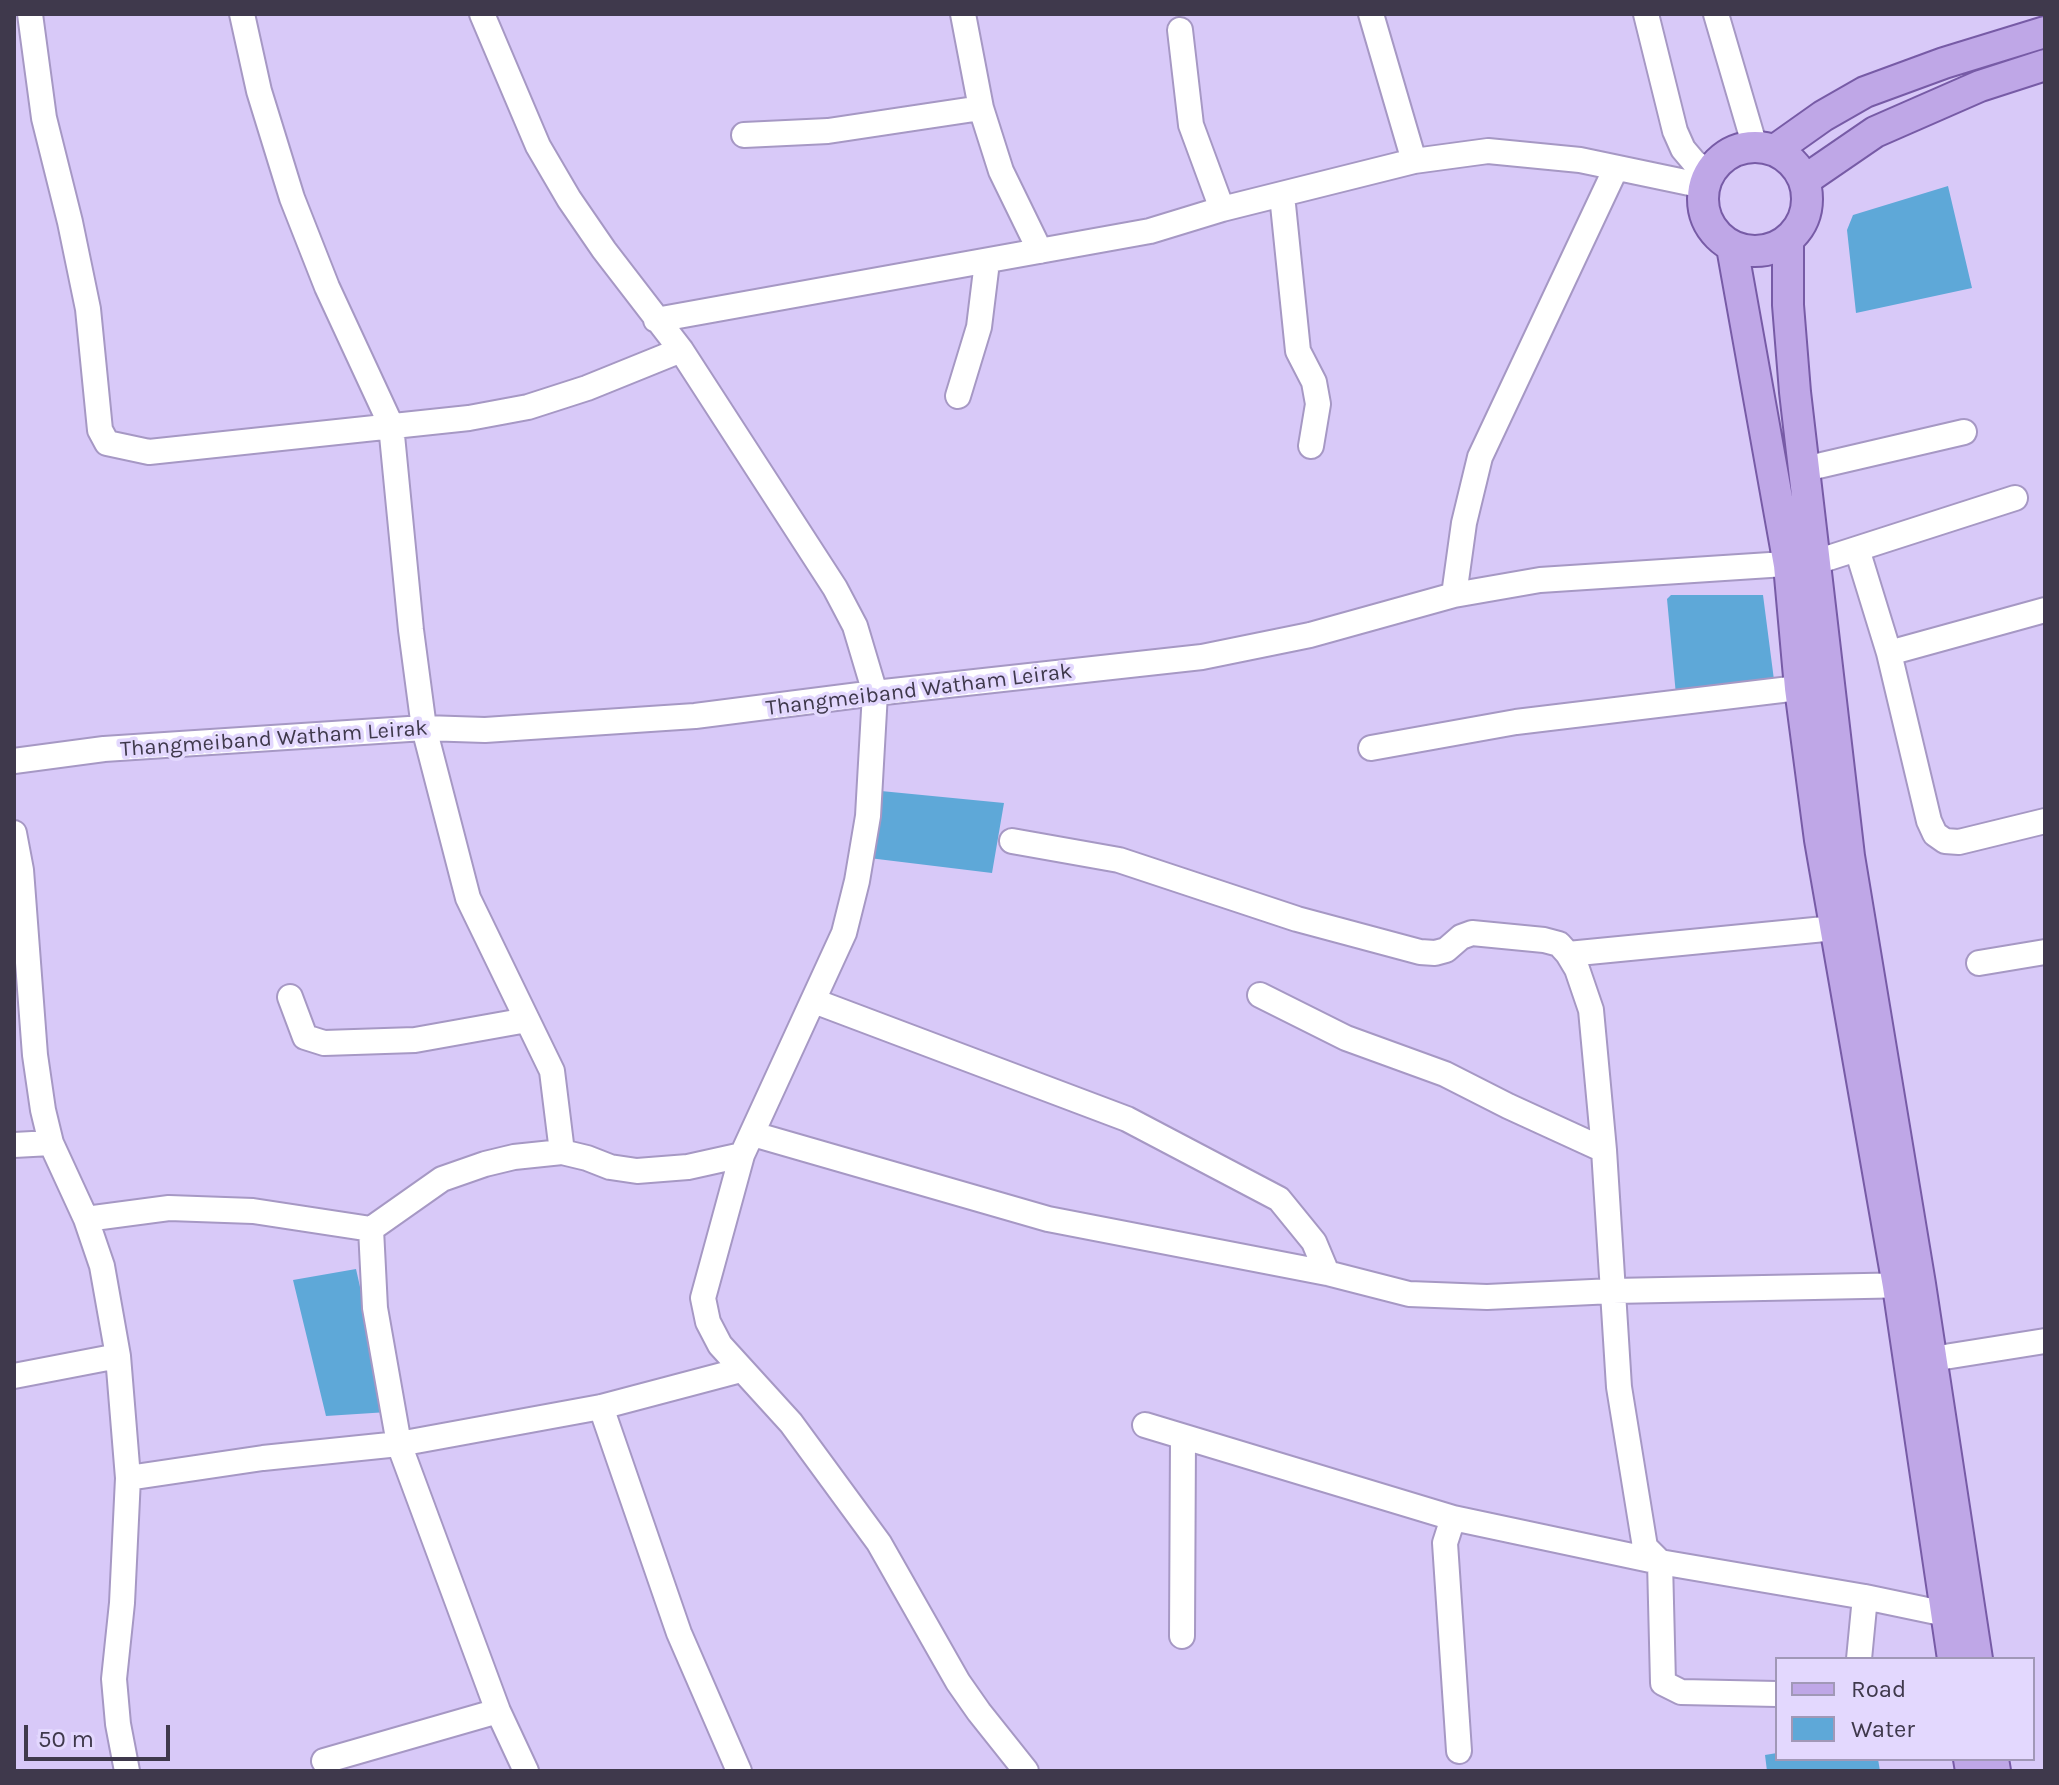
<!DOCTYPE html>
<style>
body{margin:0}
#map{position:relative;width:2059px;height:1785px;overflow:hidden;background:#d8c9f8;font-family:Karla,sans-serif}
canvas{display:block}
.frame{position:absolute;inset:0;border:16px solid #3f394c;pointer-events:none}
.legend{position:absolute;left:1775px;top:1657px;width:260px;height:104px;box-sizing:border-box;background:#e3d8fe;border:2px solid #a198b7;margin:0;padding:10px 14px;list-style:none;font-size:24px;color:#3f394c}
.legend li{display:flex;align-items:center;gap:16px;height:40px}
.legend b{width:40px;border:2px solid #a198b7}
.scale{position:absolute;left:24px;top:1725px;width:146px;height:36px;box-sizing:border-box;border:4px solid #3f394c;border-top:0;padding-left:10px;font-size:24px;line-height:28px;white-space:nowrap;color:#3f394c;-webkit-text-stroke:6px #e3d8fe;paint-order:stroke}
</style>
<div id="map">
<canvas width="2059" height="1785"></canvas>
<div class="frame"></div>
<ul class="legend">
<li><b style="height:10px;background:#bfa7e7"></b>Road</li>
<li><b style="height:22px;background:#5ea8d8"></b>Water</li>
</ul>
<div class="scale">50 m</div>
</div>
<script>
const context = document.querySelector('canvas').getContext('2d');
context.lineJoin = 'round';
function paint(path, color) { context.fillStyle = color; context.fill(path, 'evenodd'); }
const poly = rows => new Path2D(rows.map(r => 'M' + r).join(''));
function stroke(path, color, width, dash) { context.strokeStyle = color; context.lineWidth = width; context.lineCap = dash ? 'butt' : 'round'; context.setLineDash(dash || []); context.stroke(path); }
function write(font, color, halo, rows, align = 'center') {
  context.font = font + ' Karla,sans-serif'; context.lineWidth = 7; context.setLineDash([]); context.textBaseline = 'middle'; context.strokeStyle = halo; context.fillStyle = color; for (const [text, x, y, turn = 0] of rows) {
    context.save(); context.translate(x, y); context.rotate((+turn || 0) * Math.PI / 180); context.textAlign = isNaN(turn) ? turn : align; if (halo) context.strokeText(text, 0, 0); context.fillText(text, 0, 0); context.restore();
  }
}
paint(poly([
 [1948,186,1972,288,1856,313,1847,230,1853,215],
 [1671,595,1763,595,1774,680,1676,695,1667,599],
 [881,791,1004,803,992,873,869,858],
 [356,1269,388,1412,326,1416,293,1280],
 [1777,1753,1777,1759,1878,1759,1880,1771,1767,1771,1765,1755]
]), '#5ea8d8');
const minor = poly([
 [30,14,44,118,70,222,88,309,100,430,107,443,149,452,469,418,528,407,587,388,681,350],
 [242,14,259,91,292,198,327,287,391,425,411,630,424,728,468,898,552,1071,562,1152],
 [482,14,538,146,569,199,604,250,681,350,835,588,855,626,875,693,868,816,857,881,844,933,742,1155,703,1298,708,1322,720,1345,791,1423,879,1543,958,1682,979,1712,1026,1771],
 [963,14,981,108,1001,171,1040,251],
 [1371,14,1414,161],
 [1646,14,1675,131,1683,149,1694,162,1709,173],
 [1716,14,1755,147],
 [1180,30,1191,125,1222,209],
 [744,135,828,131,981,108],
 [1282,195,1298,351,1314,382,1318,404,1311,446],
 [656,320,1150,231,1222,209,1414,161,1488,151,1580,160,1704,186],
 [958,396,979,327,987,262],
 [1805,469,1964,432],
 [1857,549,1889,653,1929,821,1935,834,1945,841,1959,842,2045,821],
 [1454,595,1464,523,1480,457,1616,168],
 [1889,653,2045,610],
 [1371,748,1516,722,1815,686],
 [14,761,104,749,424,728,485,730,695,716,875,693,1202,657,1310,635,1454,595,1540,580,1816,562,2015,498],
 [14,833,21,870,35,1055,43,1110,51,1143,86,1219,102,1266,118,1356,128,1478,122,1603,114,1679,118,1724,127,1771],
 [1012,841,1119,860,1297,919,1420,952,1435,953,1446,950,1461,937,1472,933,1544,940,1559,944,1568,954,1577,969,1591,1010,1604,1150,1619,1387,1645,1547,1660,1562,1663,1683,1681,1692,1777,1694],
 [1568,954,1835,928],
 [1979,963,2045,952],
 [1260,995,1346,1038,1445,1074,1508,1106,1604,1150],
 [290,997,305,1037,324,1043,415,1040,527,1020],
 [814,1001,1127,1119,1279,1199,1314,1242,1327,1273],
 [753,1134,1048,1219,1327,1273,1409,1294,1487,1297,1613,1291,1914,1285],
 [14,1145,51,1143],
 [86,1219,169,1208,253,1211,371,1229],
 [1932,1359,2045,1341],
 [14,1376,118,1356],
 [601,1407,679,1633,739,1771],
 [1145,1425,1453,1518,1660,1562,1865,1597,1946,1614],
 [128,1478,263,1458,399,1444,601,1407,741,1370],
 [1453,1518,1445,1543,1459,1751],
 [1182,1636,1183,1438],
 [1859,1659,1865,1597],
 [324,1761,498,1711],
 [526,1771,498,1711,399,1444,375,1308,371,1229,442,1179,485,1164,514,1157,562,1152,587,1158,610,1167,637,1171,688,1167,742,1155]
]);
const major = poly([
 '1703 199a52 52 0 1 1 104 0a52 52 0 1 1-104 0Z',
 [1775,150,1823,116,1865,92,1944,63,2045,32],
 [1805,180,1875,132,1980,86,2045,65],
 [1788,240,1788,305,1795,392,1849,856,1920,1284,1977,1659],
 [1732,247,1789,565,1800,688,1820,840,1898,1286,1953,1659],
 [1969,1759,1971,1771],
 [1993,1759,1995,1771]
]);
stroke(minor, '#a698c4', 28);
stroke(major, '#775ba6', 34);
stroke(minor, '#fff', 24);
stroke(major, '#bfa7e7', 30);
write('22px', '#3f394c', '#e3d8fe', [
 ["Thangmeiband Watham Leirak",919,690,-7],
 ["Thangmeiband Watham Leirak",274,739,-4]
]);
</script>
